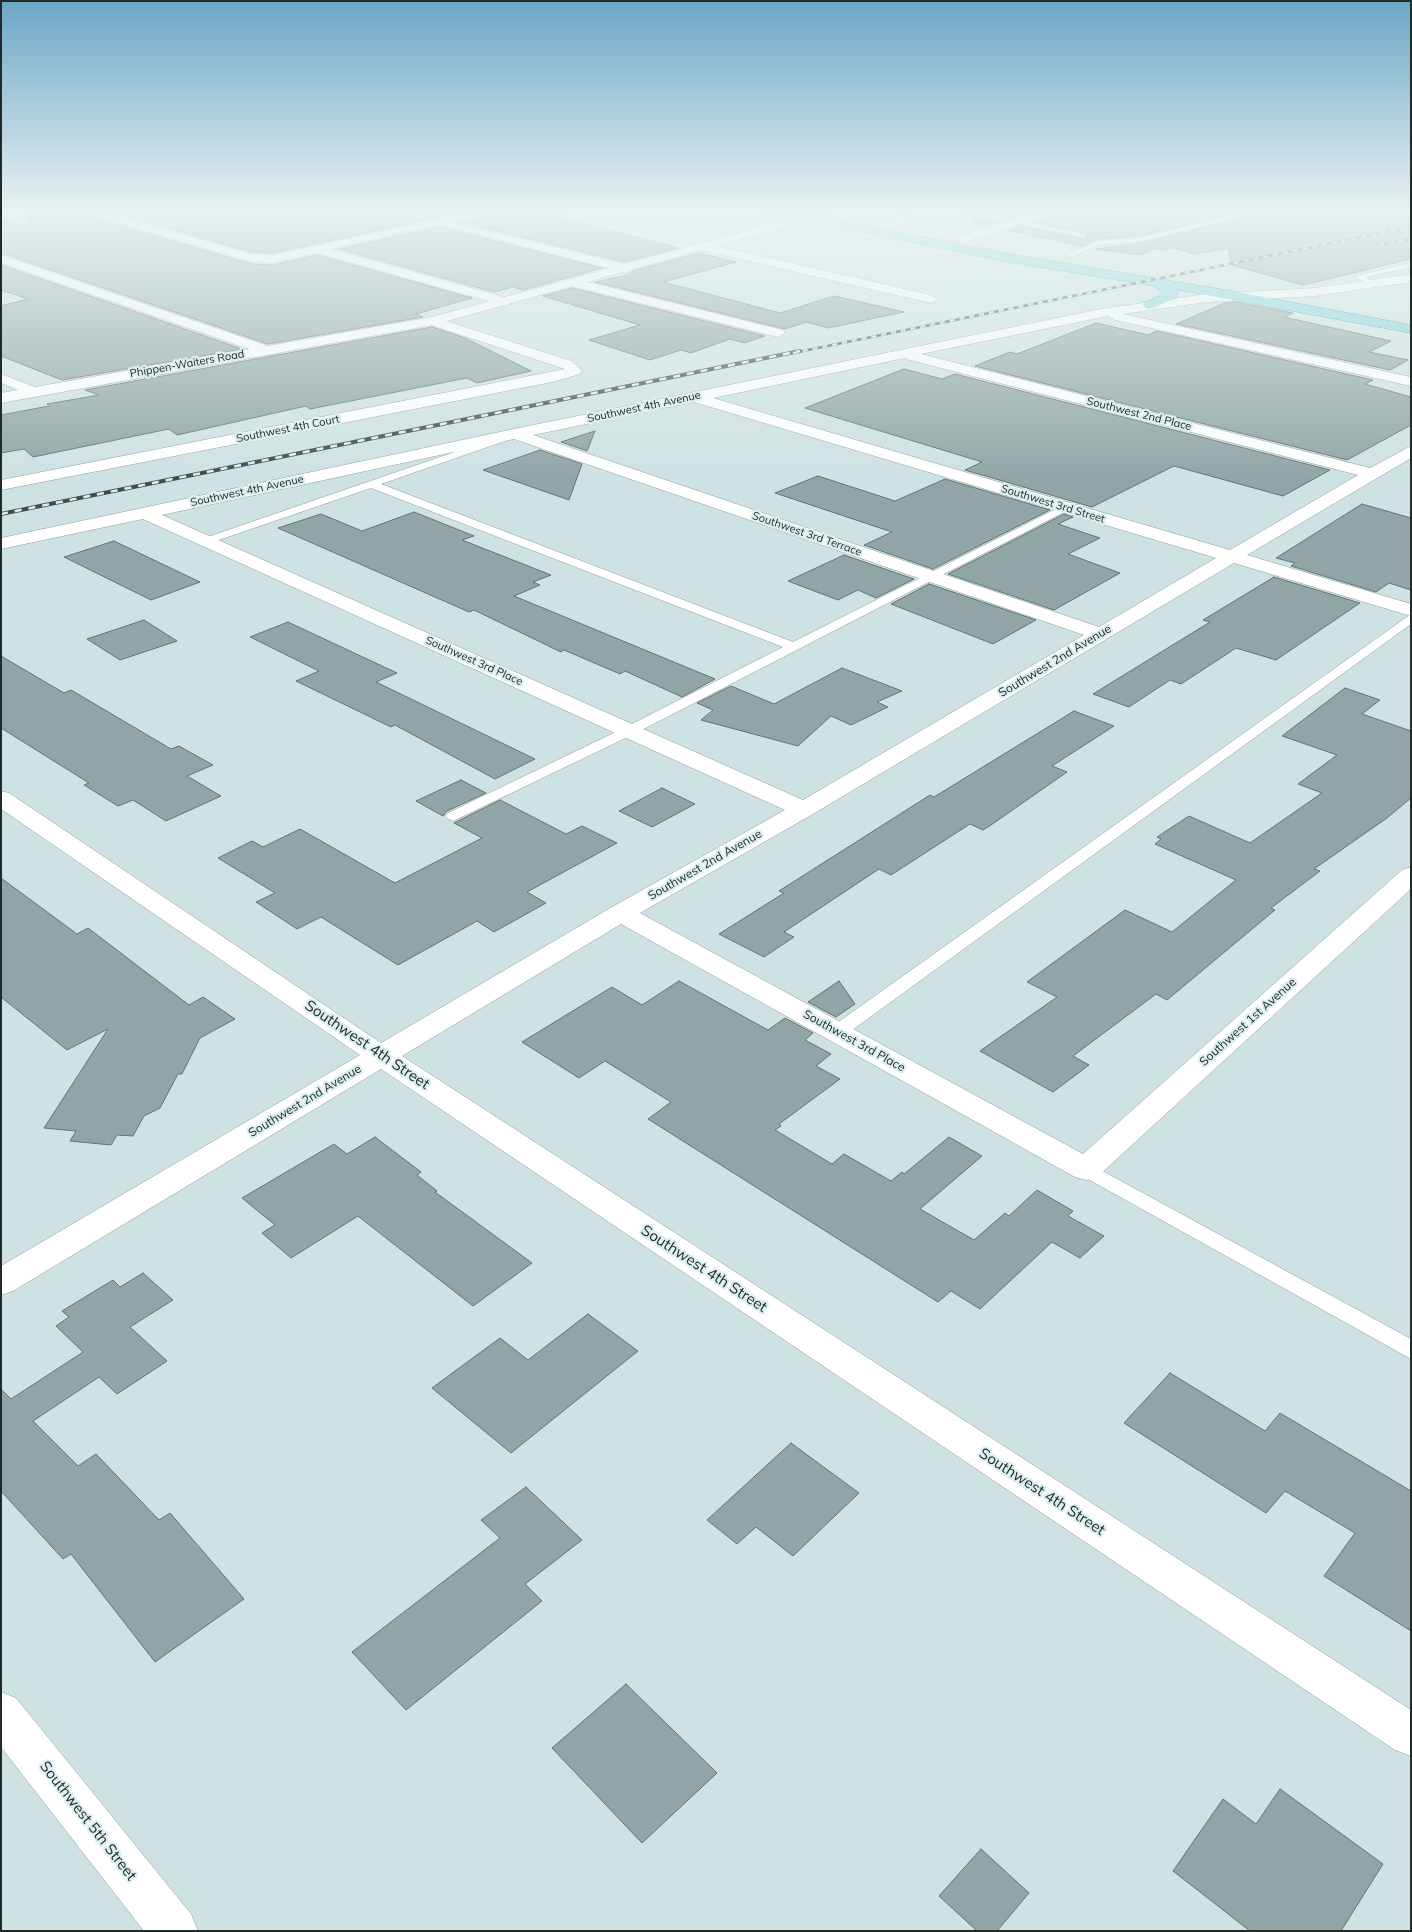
<!DOCTYPE html>
<style>
body{margin:0}
#map{position:relative;width:1412px;height:1932px;overflow:hidden;background:#cfe2e3;font-family:Mulish,sans-serif}
canvas{display:block}
.frame{position:absolute;inset:0;border:2px solid #222929;pointer-events:none}
</style>
<div id="map">
<canvas width="1412" height="1932"></canvas>
<div class="frame"></div>
</div>
<script>
const context = document.querySelector('canvas').getContext('2d');
context.lineJoin = 'round';
function paint(path, color) { context.fillStyle = color; context.fill(path, 'evenodd'); }
const poly = rows => new Path2D(rows.map(r => 'M' + r).join(''));
function stroke(path, color, width, dash) { context.strokeStyle = color; context.lineWidth = width; context.lineCap = dash ? 'butt' : 'round'; context.setLineDash(dash || []); context.stroke(path); }
function write(font, color, halo, rows, align = 'center') {
  context.font = font + ' Mulish,sans-serif'; context.lineWidth = 4.5; context.setLineDash([]); context.textBaseline = 'middle'; context.strokeStyle = halo; context.fillStyle = color; for (const [text, x, y, turn = 0] of rows) {
    context.save(); context.translate(x, y); context.rotate((+turn || 0) * Math.PI / 180); context.textAlign = isNaN(turn) ? turn : align; if (halo) context.strokeText(text, 0, 0); context.fillText(text, 0, 0); context.restore();
  }
}
const building = poly([
 [29,209,75,209,78,213,251,264,273,265,317,255,472,298,416,314,423,317,268,344,1,253,1,219,26,227,29,209],
 [100,209,475,209,273,253,252,252,100,209],
 [502,209,562,209,563,219,678,248,624,262,461,222,499,213,502,209],
 [973,209,1043,209,1013,218,973,209],
 [1067,209,1255,209,1143,235,1098,239,1082,246,1008,230,1020,226,1083,239,1088,237,1087,233,1033,222,1067,209],
 [1276,209,1411,209,1411,259,1303,285,1232,265,1228,248,1195,254,1174,248,1164,250,1157,248,1140,255,1095,249,1143,243,1276,209],
 [972,216,1000,222,986,226,971,222,972,216],
 [440,227,602,268,523,290,513,287,494,292,339,249,440,227],
 [699,253,736,262,663,282,780,313,834,296,904,312,828,328,806,322,785,329,595,282,628,275,633,271,699,253],
 [1,265,242,349,62,380,1,356,1,306,28,299,1,290,1,265],
 [572,288,765,336,744,343,730,339,691,353,681,350,650,360,589,340,640,325,543,296,572,288],
 [1235,302,1293,313,1284,317,1391,341,1369,352,1408,360,1390,370,1176,324,1225,303,1235,302],
 [1096,323,1148,335,1157,331,1373,380,1365,384,1411,397,1411,425,1347,460,975,366,1010,352,1017,354,1096,323],
 [432,327,465,338,531,371,477,383,467,378,310,409,306,406,177,435,169,429,33,457,24,449,1,453,1,415,49,406,47,404,99,395,85,390,432,327],
 [904,369,942,379,955,374,1330,470,1283,496,1174,466,1092,507,965,470,982,462,805,408,904,369],
 [595,431,587,451,561,442,595,431],
 [540,450,582,464,569,500,483,470,540,450],
 [818,476,895,501,945,479,1050,510,933,569,864,545,892,532,775,493,818,476],
 [1362,504,1411,518,1411,590,1389,583,1376,592,1291,566,1295,563,1276,558,1362,504],
 [414,512,474,536,462,540,551,575,533,582,540,585,514,596,715,679,682,697,625,671,620,674,564,650,561,652,474,610,469,612,278,528,321,514,362,531,414,512],
 [1064,514,1073,517,1058,524,1100,538,1068,554,1120,573,1054,610,948,574,1064,514],
 [114,541,200,582,151,600,64,557,114,541],
 [844,555,914,579,876,598,858,590,838,600,788,581,844,555],
 [1274,577,1360,603,1276,660,1236,648,1181,684,1170,680,1129,707,1093,694,1210,622,1203,620,1274,577],
 [929,584,1036,620,993,644,891,604,929,584],
 [144,620,177,641,120,660,87,639,144,620],
 [288,622,397,673,376,682,535,759,495,779,395,725,391,727,296,681,319,671,250,637,288,622],
 [1,656,64,693,71,690,171,749,179,746,213,765,187,776,221,796,166,821,133,800,118,806,84,785,89,783,1,728,1,656],
 [842,668,902,691,877,702,888,707,851,725,831,716,798,746,701,720,713,710,697,703,731,686,774,704,842,668],
 [1345,688,1380,700,1362,714,1411,731,1411,798,1387,818,1314,869,1320,871,1271,908,1275,910,1167,1000,1156,994,1073,1056,1089,1065,1053,1092,980,1051,1057,997,1027,982,1125,910,1172,932,1236,880,1155,844,1161,839,1157,837,1189,816,1250,843,1322,793,1298,784,1337,755,1282,736,1345,688],
 [1074,711,1114,726,1052,766,1067,772,991,825,983,830,970,824,891,875,879,869,784,932,794,937,764,957,719,934,784,893,779,891,930,795,934,797,1074,711],
 [461,780,486,793,447,811,443,816,416,801,461,780],
 [662,788,695,804,652,827,619,811,662,788],
 [500,800,566,834,582,826,617,843,527,892,546,903,494,932,477,921,398,965,321,917,297,929,256,902,275,893,218,858,252,841,263,847,300,829,395,883,482,838,454,823,500,800],
 [1,878,77,934,88,928,189,1005,203,997,235,1019,200,1038,182,1074,178,1074,160,1108,144,1116,133,1136,117,1135,111,1145,70,1141,76,1131,44,1128,108,1029,67,1050,1,997,1,878],
 [679,981,768,1030,785,1018,813,1033,805,1040,831,1054,816,1066,840,1079,779,1124,781,1126,775,1130,832,1164,844,1154,891,1181,902,1172,904,1174,949,1137,982,1156,920,1209,974,1240,1005,1213,1009,1216,1037,1190,1073,1211,1068,1216,1104,1236,1080,1258,1052,1242,980,1309,951,1291,938,1302,648,1119,671,1102,605,1061,579,1078,522,1042,612,987,642,1005,679,981],
 [839,981,855,1004,836,1017,808,1002,839,981],
 [375,1137,421,1172,417,1175,437,1191,435,1192,532,1263,473,1306,358,1216,291,1258,262,1233,275,1225,242,1198,334,1144,347,1154,375,1137],
 [143,1273,173,1300,130,1327,167,1361,117,1394,99,1377,33,1421,78,1466,96,1454,159,1520,170,1513,244,1599,155,1662,71,1554,63,1559,1,1491,1,1389,11,1399,83,1352,56,1326,69,1317,62,1311,113,1280,120,1287,143,1273],
 [588,1314,638,1351,511,1453,432,1388,500,1338,528,1360,588,1314],
 [1170,1373,1265,1431,1280,1413,1411,1491,1411,1631,1324,1576,1355,1533,1285,1491,1266,1513,1124,1423,1170,1373],
 [791,1443,859,1493,793,1556,756,1527,737,1544,707,1520,791,1443],
 [526,1487,582,1540,525,1584,542,1601,406,1710,352,1652,500,1538,481,1520,526,1487],
 [626,1684,717,1773,642,1843,552,1748,626,1684],
 [1280,1789,1383,1864,1341,1931,1250,1931,1173,1871,1223,1799,1256,1824,1280,1789],
 [981,1849,1029,1893,997,1931,977,1931,939,1896,981,1849]
]);
paint(building, '#92a5a6');
stroke(building, '#627374', 1);
const service = poly([
 [893,209,901,209,907,215,903,227,896,225,899,215,893,209],
 [949,209,962,209,1087,235,1083,237,949,209],
 [1262,209,1274,209,1143,241,1099,245,1068,258,1064,256,1098,241,1143,237,1262,209],
 [1411,263,1411,267,1366,277,1375,285,1371,287,1355,276,1411,263],
 [501,436,506,439,505,441,381,484,793,642,1062,506,1066,505,1072,508,634,734,453,821,448,819,445,816,448,813,624,728,783,647,371,488,210,543,206,545,200,541,202,539,501,436],
 [1411,614,1411,624,844,1036,830,1036,828,1032,830,1028,1411,614],
 [1086,1162,1411,1339,1411,1359,1079,1174,1076,1169,1079,1164,1086,1162]
]);
const minor = poly([
 [77,209,94,209,252,254,273,255,482,209,500,209,499,211,453,222,631,266,633,269,627,273,440,225,331,249,511,299,513,302,506,306,317,253,273,263,251,262,79,211,77,209],
 [1048,209,1065,209,969,241,965,242,959,238,961,235,1048,209],
 [704,243,931,295,938,299,931,303,700,250,698,247,704,243],
 [1,255,271,347,273,350,271,353,261,353,1,263,1,255],
 [1411,274,1411,282,1315,296,1207,302,1123,314,1411,377,1411,386,1115,320,1108,316,921,354,1370,468,1411,446,1411,458,1247,555,1411,604,1411,616,1234,563,813,814,640,913,1083,1154,1402,870,1411,867,1411,889,1097,1177,1086,1180,1075,1177,621,924,402,1056,1411,1710,1411,1756,1395,1750,381,1069,13,1291,1,1295,1,1266,360,1055,1,809,1,791,9,793,381,1043,612,907,785,810,143,519,1,549,1,538,514,429,1101,309,1207,294,1315,288,1411,274],
 [905,358,906,359,1358,475,1230,550,713,398,905,358],
 [694,402,1216,558,1099,627,533,435,694,402],
 [514,439,1084,635,803,800,162,515,514,439],
 [576,279,783,330,785,333,778,337,571,286,570,283,571,280,576,279],
 [433,317,572,361,582,371,580,374,552,382,1,490,1,480,565,369,428,324,426,321,428,318,433,317],
 [1,374,40,389,43,392,35,397,1,383,1,374],
 [1,1692,16,1698,191,1914,198,1931,144,1931,1,1747,1,1692]
]);
const tertiary = poly([
 [826,209,834,209,836,211,834,213,433,325,1,403,1,393,432,317,826,209]
]);
const primary = poly([
 [760,209,780,209,1004,253,1237,292,1411,325,1411,333,1174,289,1178,293,1176,298,1150,309,1145,308,1143,305,1145,302,1164,294,1154,286,1004,261,765,212,760,209]
]);
stroke(service, '#8a9c9d', 1);
stroke(minor, '#8a9c9d', 1);
stroke(tertiary, '#8a9c9d', 1);
stroke(primary, '#2a868b', 1);
paint(service, '#fff');
paint(minor, '#fff');
paint(tertiary, '#fff');
paint(primary, '#82d4d9');
const railFar1 = poly([
 [1379,245,1411,239],
 [793,353,1411,227]
]);
const rail = poly([
 [1,514,800,351]
]);
stroke(railFar1, '#444d4d', 2.5);
stroke(rail, '#444d4d', 4);
stroke(railFar1, '#dcf0f1', 2, [5]);
stroke(rail, '#dcf0f1', 2.5, [7]);
const sky = context.createLinearGradient(0, 0, 0, 479);
sky.addColorStop(0, '#6ba6c6');
sky.addColorStop(0.44, '#e9f2f2');
sky.addColorStop(1, '#e9f2f200');
context.fillStyle = sky;
context.fillRect(0, 0, 1412, 479);
write('11px', '#222929', '#dcf0f1', [
 ["Phippen-Waiters Road",187,364,-10],
 ["Southwest 4th Avenue",644,407,-12],
 ["Southwest 2nd Place",1139,414,14],
 ["Southwest 4th Court",288,429,-11],
 ["Southwest 4th Avenue",247,491,-12],
 ["Southwest 3rd Street",1053,504,17],
 ["Southwest 3rd Terrace",807,534,19],
 ["Southwest 3rd Place",474,661,24]
]);
write('12px', '#222929', '#dcf0f1', [
 ["Southwest 2nd Avenue",1055,661,-31],
 ["Southwest 2nd Avenue",705,865,-30],
 ["Southwest 1st Avenue",1248,1022,-42],
 ["Southwest 3rd Place",854,1041,29],
 ["Southwest 2nd Avenue",305,1101,-31]
]);
write('15px', '#222929', '#dcf0f1', [
 ["Southwest 4th Street",367,1045,34],
 ["Southwest 4th Street",704,1269,33],
 ["Southwest 4th Street",1042,1492,33],
 ["Southwest 5th Street",88,1821,52]
]);
</script>
